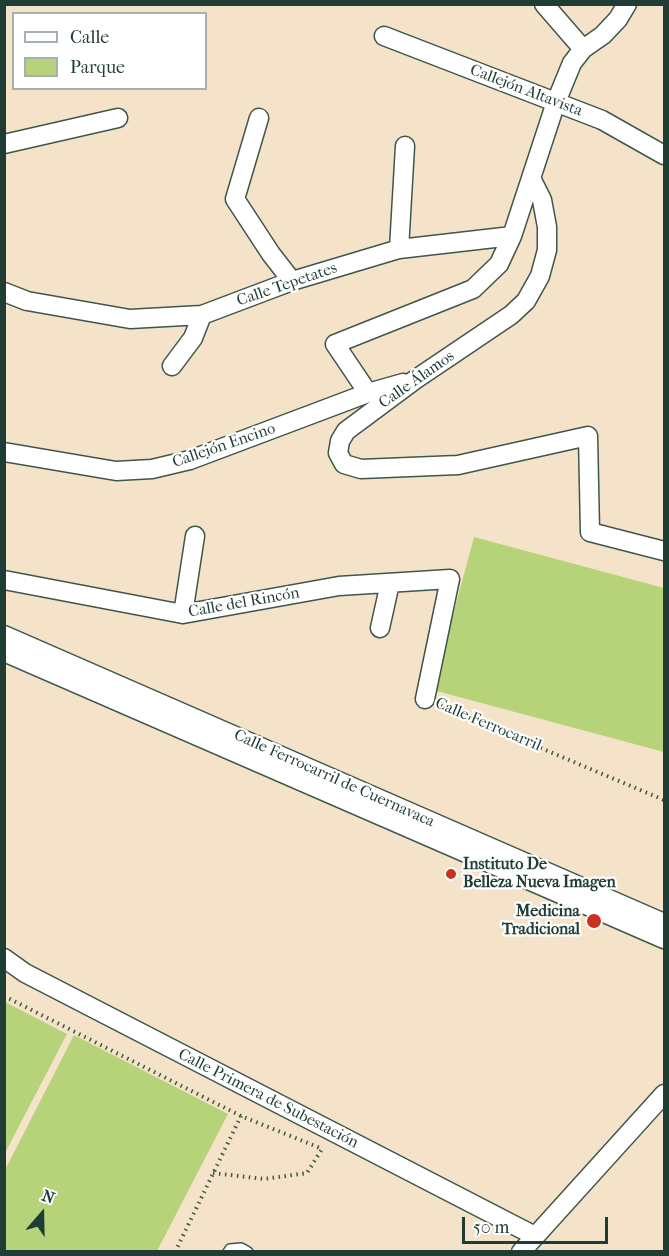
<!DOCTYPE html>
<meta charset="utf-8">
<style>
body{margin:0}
#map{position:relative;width:669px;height:1256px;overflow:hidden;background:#f4e3c8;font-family:"IM FELL French Canon",serif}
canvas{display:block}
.frame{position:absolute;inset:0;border:6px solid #1f3d34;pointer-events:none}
.legend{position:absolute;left:12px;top:12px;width:195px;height:78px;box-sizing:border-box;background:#fff;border:2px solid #a5b1ae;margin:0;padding:8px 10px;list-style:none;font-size:18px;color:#1f3d34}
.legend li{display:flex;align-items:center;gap:12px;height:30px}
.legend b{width:30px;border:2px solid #a5b1ae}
.north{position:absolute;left:12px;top:1184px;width:60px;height:60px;-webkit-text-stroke:4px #fff;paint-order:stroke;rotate:20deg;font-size:16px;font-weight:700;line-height:24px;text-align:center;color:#1f3d34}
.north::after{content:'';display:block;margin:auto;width:21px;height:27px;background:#1f3d34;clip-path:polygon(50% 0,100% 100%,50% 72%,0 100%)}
.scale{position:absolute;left:462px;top:1217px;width:146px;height:27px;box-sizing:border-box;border:3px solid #1f3d34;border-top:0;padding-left:8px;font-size:18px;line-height:21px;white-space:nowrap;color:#1f3d34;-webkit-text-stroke:4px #fff;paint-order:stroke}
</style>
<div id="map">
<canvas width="669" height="1256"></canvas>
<div class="frame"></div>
<ul class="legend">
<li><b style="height:8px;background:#fff"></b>Calle</li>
<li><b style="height:16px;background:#b6d37a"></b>Parque</li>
</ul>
<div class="north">N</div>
<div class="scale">50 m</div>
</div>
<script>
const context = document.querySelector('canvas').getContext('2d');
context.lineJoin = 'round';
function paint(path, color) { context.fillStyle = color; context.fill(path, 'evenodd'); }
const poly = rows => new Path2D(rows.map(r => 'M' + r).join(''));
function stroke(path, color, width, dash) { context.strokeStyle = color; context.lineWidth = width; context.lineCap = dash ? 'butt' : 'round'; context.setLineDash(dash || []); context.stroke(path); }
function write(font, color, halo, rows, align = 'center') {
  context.font = font + ' "IM FELL French Canon",serif'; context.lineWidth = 4.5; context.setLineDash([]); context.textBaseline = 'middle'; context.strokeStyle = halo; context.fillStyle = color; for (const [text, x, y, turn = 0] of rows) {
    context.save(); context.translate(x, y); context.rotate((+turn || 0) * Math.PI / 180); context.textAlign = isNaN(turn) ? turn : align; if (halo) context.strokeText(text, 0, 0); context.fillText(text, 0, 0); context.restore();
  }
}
paint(poly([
 [474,537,664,588,664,752,433,690],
 [5,1002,67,1034,5,1153],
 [74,1035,228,1114,157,1251,5,1251,5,1170]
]), '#b6d37a');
const service = poly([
 [228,1252,230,1249,241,1248,248,1252]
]);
const minor = poly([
 [544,4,583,49],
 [384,36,602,120,664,155],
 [259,118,235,199,271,254,292,281],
 [4,144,118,118],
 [531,178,542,200,547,227,547,250,540,276,526,301,511,315,416,379,346,431,340,441,338,453,344,464,361,469,458,465,588,436,590,532,664,551],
 [399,249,405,146],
 [4,292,27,301,130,319,202,315,292,281,399,249,512,236,556,102,572,63,583,49,603,35,618,19,627,4],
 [172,366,193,338,202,315],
 [368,393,335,344,473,289,499,264,512,236],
 [4,452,116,471,152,469,190,460,368,393,403,383],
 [4,580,183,614,339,586,450,579,425,699],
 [183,614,195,536],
 [380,628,390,583],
 [4,635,664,923],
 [4,652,664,939],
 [4,958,25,973,535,1236],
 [521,1252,664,1094]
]);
stroke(service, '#3f564a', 12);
stroke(minor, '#3f564a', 21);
stroke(poly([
 [441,706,664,800],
 [4,996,241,1116,320,1148],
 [213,1173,264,1179,307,1173,322,1149],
 [175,1252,241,1116]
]), '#3f564a', 4, [1.5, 4.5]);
stroke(service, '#fff', 9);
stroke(minor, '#fff', 18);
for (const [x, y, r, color] of [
 [451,874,6,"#c8321e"],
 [594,921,8,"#c8321e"]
]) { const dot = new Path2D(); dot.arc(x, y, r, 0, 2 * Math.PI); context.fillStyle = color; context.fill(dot); stroke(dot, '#fff', 2); }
write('16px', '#1f3d34', '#fff', [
 ["Callejón Altavista",526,91,21],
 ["Calle Tepetates",287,285,-19],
 ["Calle Álamos",417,380,-35],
 ["Callejón Encino",224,446,-19],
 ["Calle del Rincón",244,603,-10],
 ["Calle Ferrocarril",488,725,23],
 ["Calle Ferrocarril de Cuernavaca",334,779,24],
 ["Calle Primera de Subestación",268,1099,27]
]);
write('bold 16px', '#1f3d34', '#fff', [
 ["Instituto De",463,865],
 ["Belleza Nueva Imagen",463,883],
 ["Medicina",580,912,"right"],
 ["Tradicional",580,930,"right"]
], 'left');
</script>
